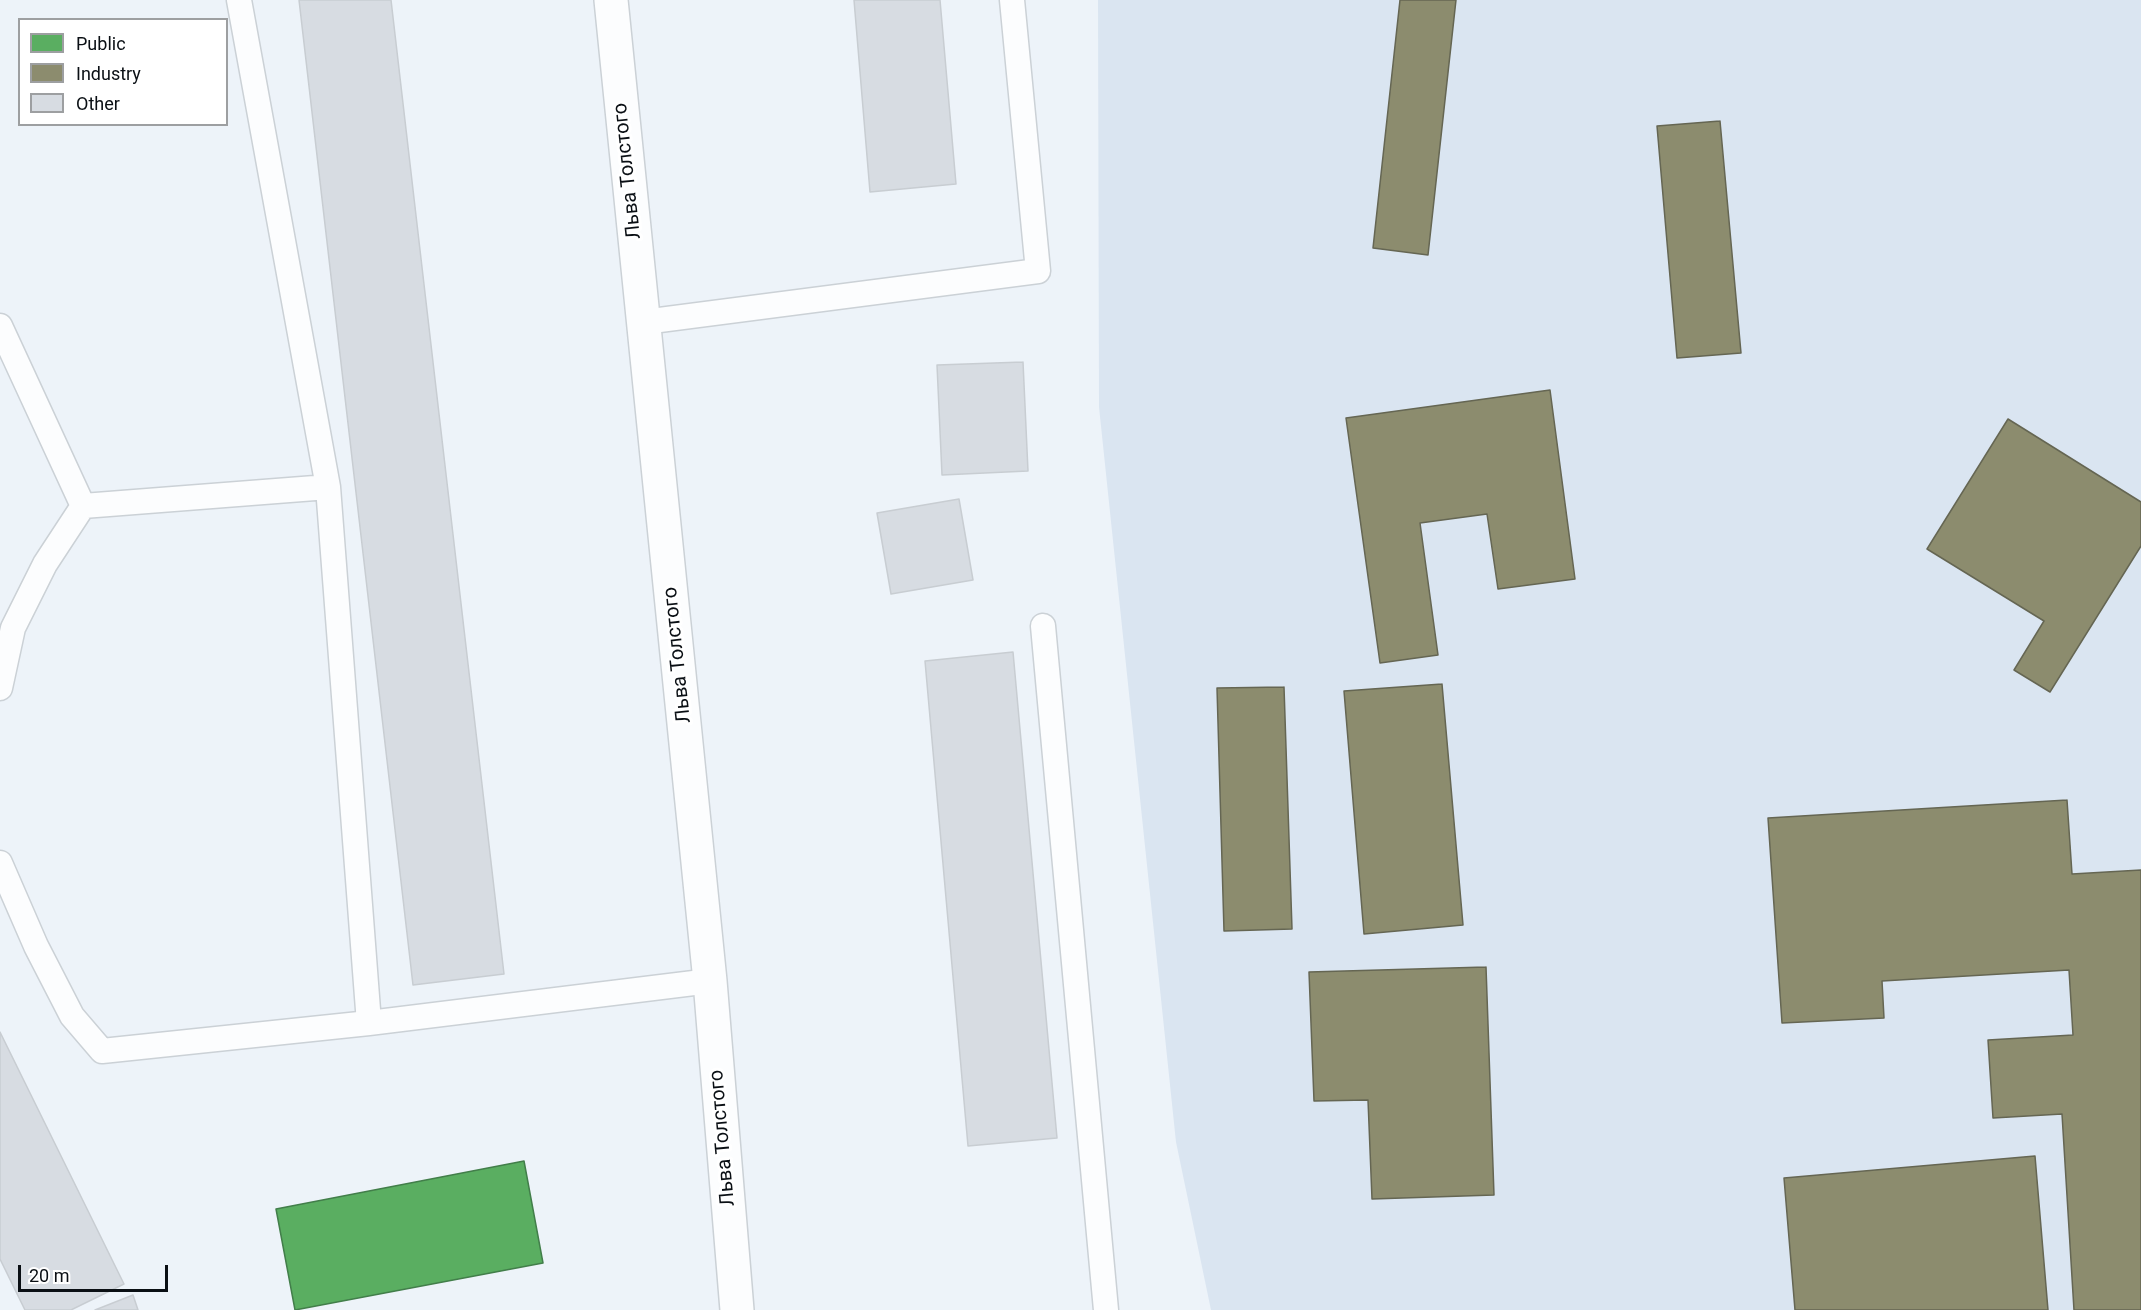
<!DOCTYPE html>
<meta charset="utf-8">
<style>
body{margin:0}
#map{position:relative;width:2141px;height:1310px;overflow:hidden;background:#edf3f9;font-family:Roboto,sans-serif}
canvas{display:block}
.legend{position:absolute;left:18px;top:18px;width:210px;height:108px;box-sizing:border-box;background:#fff;border:2px solid #9d9fa1;margin:0;padding:8px 10px;list-style:none;font-size:18px;color:#0a0f14}
.legend li{display:flex;align-items:center;gap:12px;height:30px}
.legend b{width:30px;border:2px solid #9d9fa1}
.scale{position:absolute;left:18px;top:1265px;width:150px;height:27px;box-sizing:border-box;border:3px solid #0a0f14;border-top:0;padding-left:8px;font-size:18px;line-height:21px;white-space:nowrap;color:#0a0f14;-webkit-text-stroke:4px #fff;paint-order:stroke}
</style>
<div id="map">
<canvas width="2141" height="1310"></canvas>
<ul class="legend">
<li><b style="height:16px;background:#5aae61"></b>Public</li>
<li><b style="height:16px;background:#8c8c6e"></b>Industry</li>
<li><b style="height:16px;background:#d7dce2"></b>Other</li>
</ul>
<div class="scale">20 m</div>
</div>
<script>
const context = document.querySelector('canvas').getContext('2d');
context.lineJoin = 'round';
function paint(path, color) { context.fillStyle = color; context.fill(path, 'evenodd'); }
const poly = rows => new Path2D(rows.map(r => 'M' + r).join(''));
function stroke(path, color, width, dash) { context.strokeStyle = color; context.lineWidth = width; context.lineCap = dash ? 'butt' : 'round'; context.setLineDash(dash || []); context.stroke(path); }
function write(font, color, halo, rows, align = 'center') {
  context.font = font + ' Roboto,sans-serif'; context.lineWidth = 6; context.setLineDash([]); context.textBaseline = 'middle'; context.strokeStyle = halo; context.fillStyle = color; for (const [text, x, y, turn = 0] of rows) {
    context.save(); context.translate(x, y); context.rotate((+turn || 0) * Math.PI / 180); context.textAlign = isNaN(turn) ? turn : align; if (halo) context.strokeText(text, 0, 0); context.fillText(text, 0, 0); context.restore();
  }
}
paint(poly([
 [1098,0,2141,0,2141,1310,1211,1310,1176,1142,1099,407]
]), '#dae5f1');
const public = poly([
 [524,1161,543,1263,295,1310,276,1209,524,1161]
]);
paint(public, '#5aae61');
stroke(public, '#427e4a', 1.5);
const industry = poly([
 [1400,0,1456,0,1428,255,1373,248,1400,0],
 [1720,121,1741,353,1677,358,1657,126,1720,121],
 [1550,390,1575,579,1498,589,1487,514,1420,523,1438,655,1380,663,1346,418,1550,390],
 [2008,419,2141,502,2141,546,2050,692,2014,670,2044,621,1927,549,2008,419],
 [1442,684,1463,925,1364,934,1344,691,1442,684],
 [1284,687,1292,929,1224,931,1217,688,1284,687],
 [2067,800,2072,874,2141,870,2141,1310,2074,1310,2062,1114,1993,1118,1988,1040,2073,1035,2069,970,1882,981,1884,1018,1782,1023,1768,818,2067,800],
 [1486,967,1494,1195,1372,1199,1368,1100,1314,1101,1309,972,1486,967],
 [2035,1156,2048,1310,1795,1310,1784,1178,2035,1156]
]);
paint(industry, '#8c8c6e');
stroke(industry, '#656653', 1.5);
const building = poly([
 [299,0,391,0,504,974,413,985,299,0],
 [854,0,940,0,956,184,870,192,854,0],
 [1023,362,1028,471,942,475,937,365,1023,362],
 [959,499,973,580,891,594,877,513,959,499],
 [1013,652,1057,1138,968,1146,925,661,1013,652],
 [0,1032,124,1284,71,1310,25,1310,0,1259,0,1032],
 [133,1295,138,1310,95,1310,133,1295]
]);
paint(building, '#d7dce2');
stroke(building, '#c8cdd2', 1.5);
const lane = poly([
 [239,0,328,487],
 [644,322,1038,271,1012,0],
 [0,326,83,506],
 [1043,626,1106,1310],
 [0,688,13,628,45,564,83,506,328,487,369,1023],
 [0,863,36,946,72,1016,102,1051,369,1023,710,981]
]);
const secondary = poly([
 [611,0,710,981,737,1310]
]);
stroke(lane, '#cbd1d6', 27);
stroke(secondary, '#cbd1d6', 36);
stroke(lane, '#fcfdfe', 24);
stroke(secondary, '#fcfdfe', 33);
write('20px', '#0a0f14', '#fff', [
 ["Льва Толстого",628,171,-96],
 ["Льва Толстого",678,655,-96],
 ["Льва Толстого",723,1138,-95]
]);
</script>
